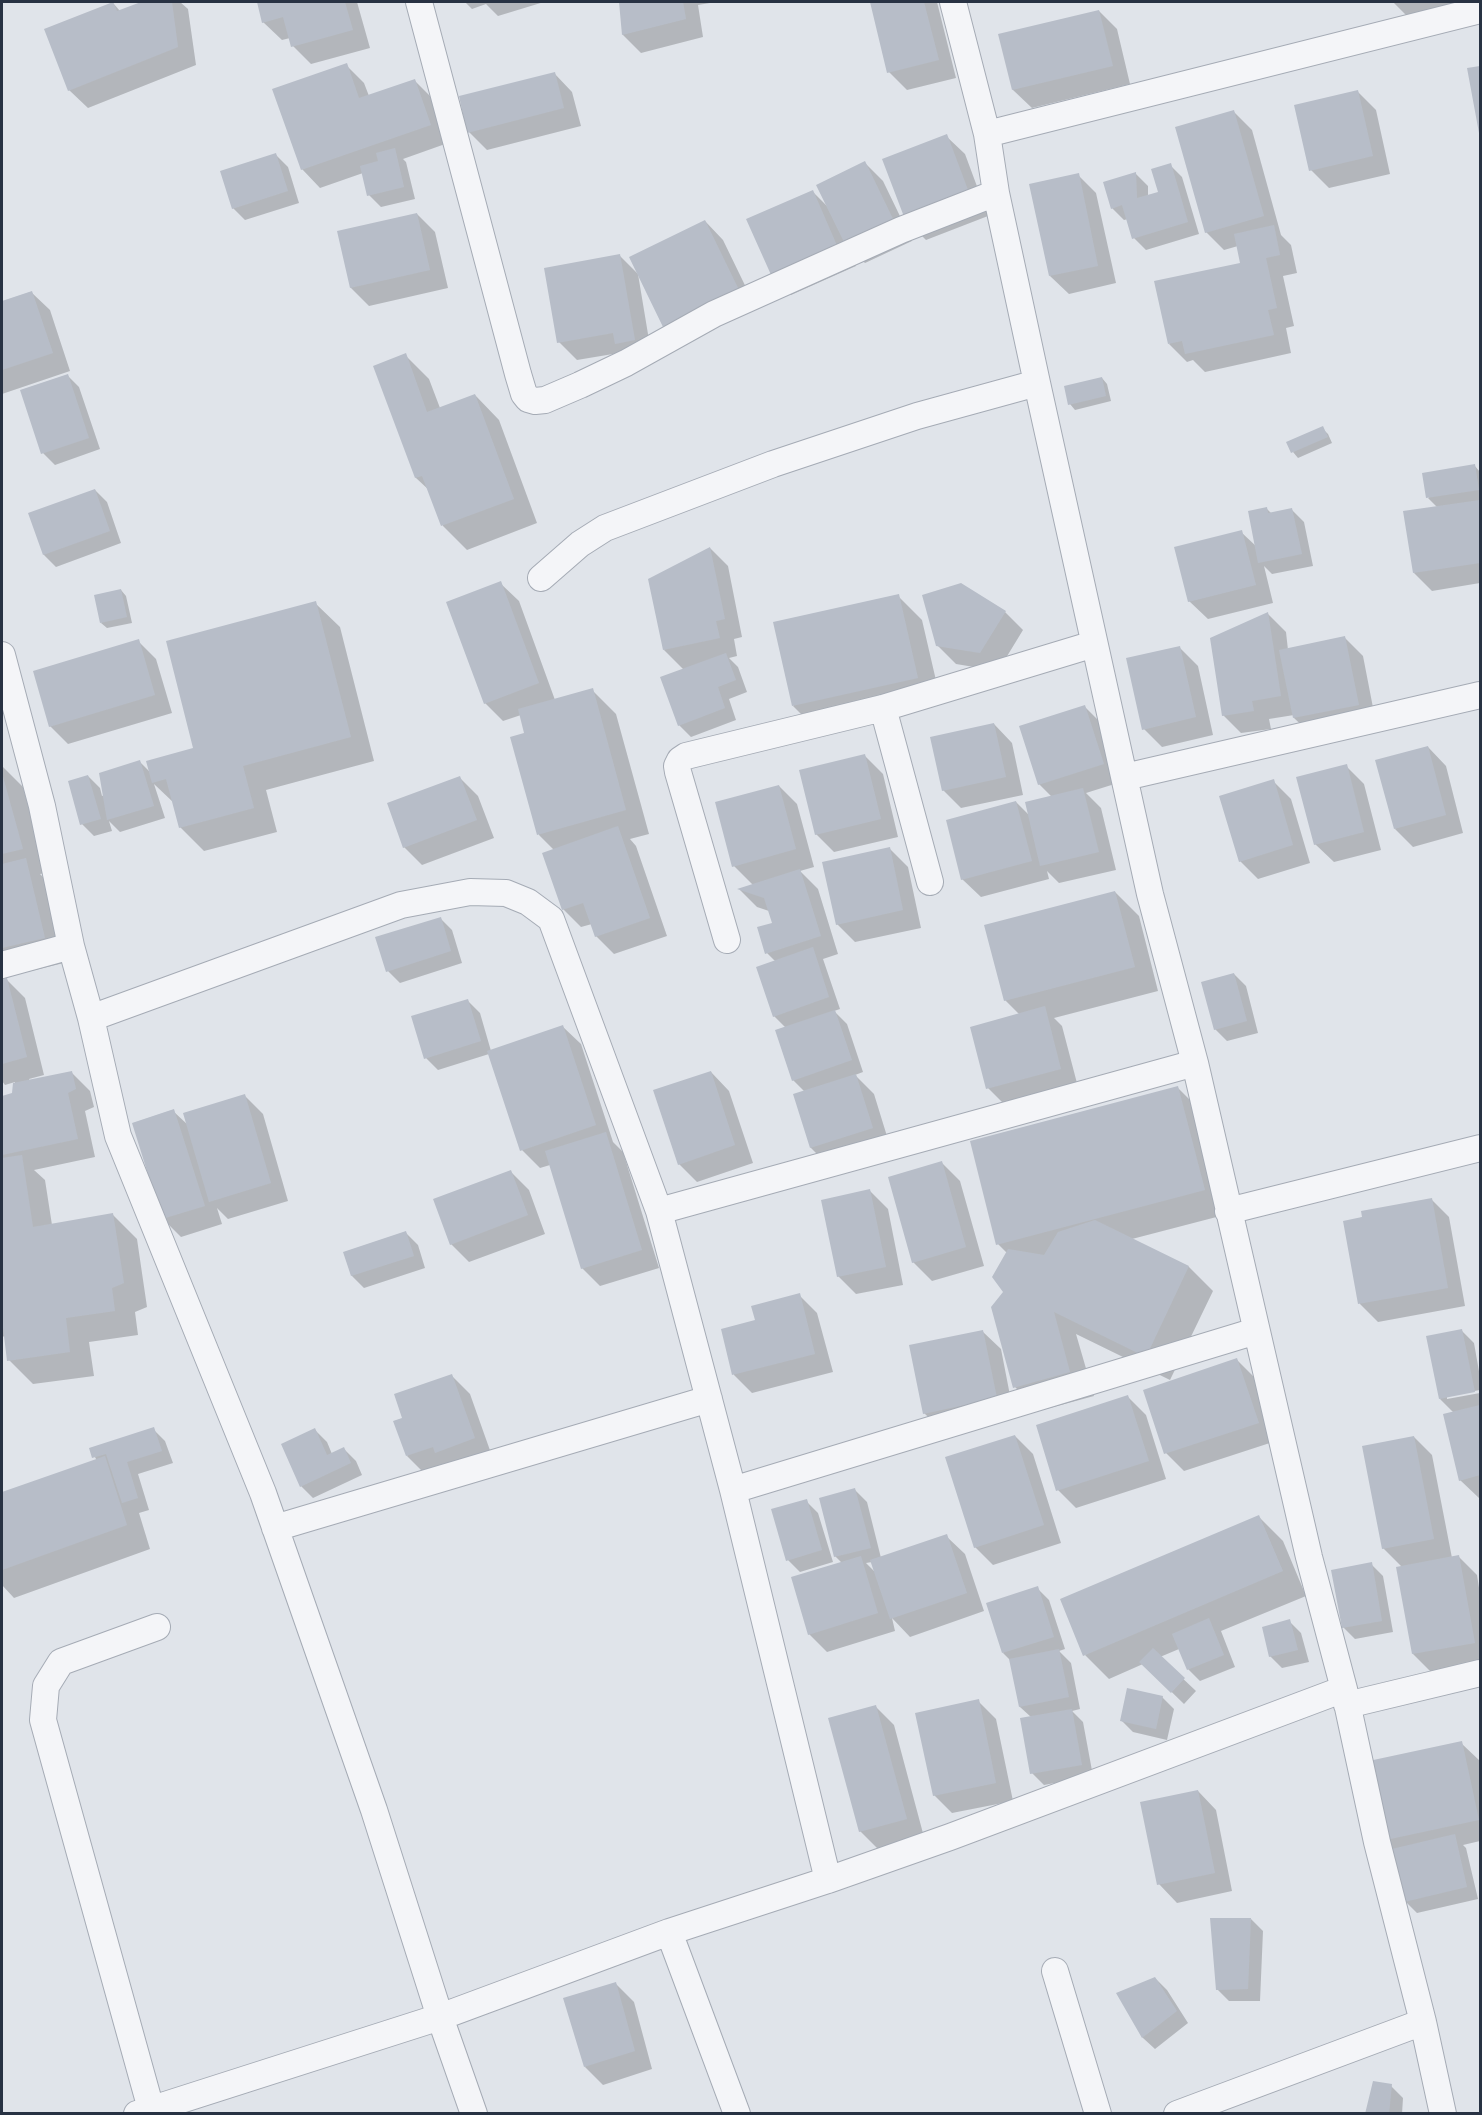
<!DOCTYPE html>
<style>
body{margin:0}
#map{position:relative;width:1482px;height:2115px;overflow:hidden;background:#e0e4ea;font-family:"Fira Sans",sans-serif}
canvas{display:block}
.frame{position:absolute;inset:0;border:3px solid #283243;pointer-events:none}
</style>
<div id="map">
<canvas width="1482" height="2115"></canvas>
<div class="frame"></div>
</div>
<script>
const context = document.querySelector('canvas').getContext('2d');
context.lineJoin = 'round';
function paint(path, color) { context.fillStyle = color; context.fill(path, 'evenodd'); }
const poly = rows => new Path2D(rows.map(r => 'M' + r).join(''));
function stroke(path, color, width, dash) { context.strokeStyle = color; context.lineWidth = width; context.lineCap = dash ? 'butt' : 'round'; context.setLineDash(dash || []); context.stroke(path); }
paint(poly([
 [145,2,180,2,188,9,196,65,88,108,69,90,113,3,120,11],
 [265,2,357,2,370,48,311,64,293,46,290,38,282,40,263,22,259,3],
 [465,2,544,2,498,16,486,4,472,9],
 [621,2,709,2,710,3,698,5,703,37,641,53,623,35],
 [871,2,937,2,956,78,907,90,889,72],
 [1393,2,1458,2,1406,15],
 [1099,11,1117,29,1130,84,1032,108,1013,90,1000,35],
 [346,65,364,83,369,96,414,80,432,98,448,143,403,159,406,162,415,199,381,207,369,195,363,173,320,188,302,169],
 [1480,67,1480,131,1468,69],
 [554,73,572,92,581,126,487,150,469,132],
 [1358,92,1376,110,1390,174,1329,188,1311,170],
 [1234,112,1252,130,1281,235,1291,245,1297,273,1283,276,1294,326,1286,328,1291,353,1205,372,1193,360,1187,362,1169,344,1242,264,1238,246,1224,250,1206,232],
 [946,136,965,154,988,216,926,240,908,222],
 [276,155,288,167,299,203,245,220,233,208],
 [865,163,883,181,912,241,865,263,846,245,856,266,791,295,773,277,813,192,828,207],
 [1170,165,1182,177,1199,234,1146,250,1134,238,1128,219,1124,220,1112,208,1136,174,1148,186,1148,196,1160,193],
 [1078,175,1096,193,1116,283,1069,294,1050,276],
 [417,214,435,232,448,288,369,306,351,288,339,232],
 [705,221,723,240,756,308,682,344,664,326],
 [620,256,638,274,652,358,625,352,577,360,559,342],
 [31,292,50,310,70,371,2,394,2,302],
 [405,355,429,379,440,408,475,395,499,420,537,523,467,550,443,526,430,491,416,478],
 [67,375,79,387,100,449,55,465,43,453],
 [1102,378,1107,384,1111,401,1075,410,1070,404],
 [1322,428,1328,434,1332,443,1298,458,1293,452],
 [1474,465,1480,472,1480,583,1432,591,1414,573,1438,508,1428,498],
 [95,490,107,502,121,543,56,567,44,555,30,514],
 [1267,509,1272,514,1292,510,1304,522,1313,566,1272,574,1264,566,1273,603,1208,619,1189,601,1241,532,1257,547],
 [710,548,728,566,742,637,734,639,737,656,729,658,738,667,747,692,729,699,736,720,691,737,679,725,684,670,664,650],
 [500,583,519,601,555,700,592,690,616,714,649,834,630,839,636,846,667,936,614,954,596,936,592,924,581,927,563,909,554,850,539,835,526,734,521,715,503,721,485,703],
 [121,590,126,596,132,623,107,628,101,623],
 [898,596,922,620,941,702,817,730,793,706],
 [315,603,340,627,374,761,266,790,277,832,204,851,180,827,174,803,154,784,165,818,120,832,109,821,112,831,94,836,82,824,88,776,100,788,102,796,104,795,140,762,151,773,195,749],
 [1005,612,1023,630,998,671,956,664,938,646],
 [1268,614,1286,632,1288,650,1345,638,1363,656,1376,723,1313,736,1294,718,1294,715,1269,719,1271,729,1241,733,1223,715],
 [138,641,156,659,172,713,68,744,50,726],
 [1180,648,1198,666,1213,735,1162,747,1144,729],
 [1085,707,1103,725,1121,782,1086,793,1101,808,1116,870,1059,883,1047,871,1049,879,981,897,962,879,1016,802,1030,816,1052,797,1039,784],
 [994,724,1012,743,1023,795,961,808,943,790],
 [1428,747,1446,766,1463,833,1413,847,1395,829],
 [865,756,883,774,898,837,834,852,816,834],
 [2,766,23,787,46,873,40,874,50,884,68,962,2,978],
 [1346,766,1364,784,1381,850,1334,862,1315,844],
 [460,778,478,796,494,838,422,865,404,847],
 [1273,781,1291,799,1310,863,1258,879,1240,861],
 [779,786,797,804,814,867,800,871,818,889,838,954,823,959,840,1009,834,1011,847,1024,863,1072,855,1075,874,1094,890,1146,829,1166,811,1148,805,1092,793,1080,786,1028,774,1016,776,962,767,953,773,924,769,911,757,907,740,890,753,885,734,866],
 [890,849,908,867,921,928,855,942,837,924],
 [1115,892,1139,916,1158,991,1054,1018,1062,1026,1078,1087,1006,1106,988,1088,1020,1015,1005,1000],
 [440,918,452,930,462,963,400,983,388,971],
 [1234,974,1246,986,1258,1033,1227,1041,1215,1029],
 [7,980,25,998,44,1075,29,1079,30,1082,72,1073,90,1091,94,1107,85,1111,95,1157,34,1170,45,1180,52,1225,113,1215,137,1239,147,1307,135,1312,138,1335,89,1342,94,1376,33,1384,9,1360,5,1336,2,1337,2,1097,14,1094,15,1082,5,1085,2,1081,2,981],
 [468,1001,480,1013,491,1051,562,1026,581,1044,613,1142,623,1152,659,1268,600,1286,582,1268,550,1165,540,1168,522,1150,489,1054,438,1070,426,1058],
 [711,1072,729,1091,753,1163,697,1182,679,1164],
 [1178,1088,1202,1112,1228,1214,1132,1239,1189,1267,1213,1291,1170,1380,1076,1334,1094,1396,1039,1411,1015,1387,1007,1253,998,1244],
 [245,1096,263,1114,288,1201,228,1219,217,1208,222,1224,181,1237,163,1219,173,1111,188,1125],
 [942,1163,960,1181,984,1266,932,1281,913,1262],
 [511,1172,529,1190,545,1234,469,1262,451,1244],
 [870,1191,888,1209,903,1285,856,1294,838,1276],
 [1431,1199,1449,1217,1465,1306,1378,1322,1360,1304,1345,1222],
 [406,1233,418,1245,425,1268,364,1288,352,1276,345,1253],
 [799,1295,817,1313,833,1372,752,1393,734,1375,723,1331,757,1322],
 [982,1331,1001,1349,1014,1416,943,1431,924,1413],
 [1462,1331,1474,1343,1480,1377,1480,1390,1447,1396,1447,1399,1480,1393,1480,1497,1479,1498,1460,1480,1454,1413,1440,1399],
 [1237,1360,1255,1378,1276,1441,1184,1471,1166,1453],
 [452,1376,470,1394,492,1456,425,1474,407,1456],
 [1128,1397,1146,1415,1166,1479,1076,1508,1058,1490],
 [153,1429,165,1441,173,1463,138,1474,149,1510,139,1513,150,1549,14,1598,2,1585,2,1494,97,1461,91,1449],
 [315,1430,327,1442,332,1454,344,1449,356,1461,362,1475,313,1498,301,1486],
 [1015,1436,1033,1454,1061,1543,993,1565,975,1547],
 [1414,1437,1432,1455,1452,1558,1459,1557,1477,1575,1480,1594,1480,1663,1431,1672,1413,1654,1402,1567,1383,1548],
 [855,1490,867,1502,881,1558,946,1536,965,1554,984,1611,910,1637,892,1618,895,1631,827,1652,809,1634,842,1563,835,1556],
 [872,1562,876,1573,866,1563],
 [806,1501,818,1513,833,1562,800,1572,788,1560],
 [1259,1517,1283,1541,1306,1596,1221,1631,1235,1667,1200,1681,1188,1669,1179,1649,1160,1657,1196,1691,1184,1704,1143,1664,1109,1679,1085,1655],
 [1371,1564,1383,1576,1393,1632,1355,1639,1343,1627],
 [1037,1588,1049,1600,1065,1649,1059,1651,1071,1663,1080,1709,1072,1711,1083,1722,1093,1776,1044,1785,1032,1773,1031,1717,1020,1707,1011,1661,1003,1653],
 [1289,1621,1301,1633,1309,1662,1282,1668,1270,1656],
 [1162,1697,1174,1709,1167,1740,1133,1732,1121,1720],
 [978,1701,996,1719,1013,1801,952,1813,934,1795],
 [876,1707,894,1725,924,1837,878,1849,860,1831],
 [1461,1743,1480,1761,1480,1841,1463,1845,1466,1848,1478,1899,1417,1913,1405,1901,1394,1852,1382,1840],
 [1198,1791,1216,1810,1232,1891,1177,1903,1159,1884],
 [1251,1919,1263,1931,1260,2001,1229,2001,1217,1989],
 [1155,1978,1167,1990,1188,2023,1155,2049,1143,2038,1118,1993],
 [616,1984,634,2002,652,2069,603,2085,585,2067],
 [1391,2086,1403,2098,1402,2114,1366,2114]
]), '#0003');
paint(poly([
 [113,2,117,11,141,2,172,2,178,47,68,91,44,29],
 [257,2,345,2,353,30,291,47,283,17,262,23],
 [619,2,683,2,686,19,622,35],
 [870,2,924,2,939,60,887,73],
 [1099,10,1113,66,1012,90,998,34],
 [347,63,359,98,415,79,431,125,301,170,272,89],
 [1480,66,1480,133,1479,133,1467,68],
 [555,72,564,108,467,133,459,96],
 [1358,90,1373,156,1309,171,1294,105],
 [1234,110,1264,216,1205,233,1175,127],
 [947,134,971,198,906,222,882,159],
 [395,148,404,187,367,196,360,166,378,161,376,153],
 [276,153,288,191,232,209,220,171],
 [865,161,895,223,846,246,816,185],
 [1171,163,1188,222,1132,239,1122,205,1111,209,1103,182,1136,172,1137,198,1158,192,1151,169],
 [1079,173,1098,266,1049,276,1029,184],
 [813,190,838,248,772,277,746,219],
 [417,213,430,270,350,288,337,231],
 [705,220,739,290,663,327,629,257],
 [1274,225,1280,255,1266,258,1277,308,1268,310,1274,335,1185,354,1182,341,1168,344,1154,281,1240,263,1234,234],
 [620,254,635,340,615,344,613,333,557,343,544,268],
 [32,291,53,353,2,370,2,301],
 [406,353,427,412,475,394,514,499,441,526,422,476,415,478,373,366],
 [68,374,89,438,41,454,20,390],
 [1102,377,1106,396,1068,405,1064,386],
 [1323,426,1328,437,1291,453,1286,442],
 [1475,464,1479,490,1426,498,1422,473],
 [95,489,110,531,43,555,28,513],
 [1480,500,1480,563,1413,573,1403,511],
 [1267,507,1268,513,1292,508,1302,554,1258,563,1248,511],
 [1242,530,1256,585,1188,602,1174,547],
 [710,547,725,619,716,621,720,638,663,650,648,579],
 [501,581,539,683,484,704,446,602],
 [961,583,1006,611,980,653,936,646,922,595],
 [121,589,127,617,100,623,94,595],
 [899,594,918,678,792,706,773,622],
 [316,601,351,737,243,766,254,808,179,828,166,779,152,783,146,761,193,748,166,641],
 [1268,612,1281,696,1252,701,1254,711,1222,716,1210,638],
 [1345,636,1359,705,1293,718,1279,650],
 [139,639,155,695,49,727,33,671],
 [1180,646,1196,717,1142,730,1126,658],
 [726,653,736,680,718,687,725,708,678,726,660,677],
 [593,688,626,810,537,835,510,737,524,733,518,709],
 [1085,705,1104,764,1038,785,1019,726],
 [994,723,1006,777,942,791,930,737],
 [1428,746,1446,815,1394,829,1375,760],
 [865,754,881,819,815,835,799,770],
 [140,760,154,806,107,820,99,773],
 [1347,764,1364,832,1314,845,1296,777],
 [2,773,23,849,2,854],
 [88,775,101,819,80,825,68,781],
 [460,776,477,820,403,848,387,803],
 [1274,779,1293,845,1239,862,1219,796],
 [779,785,796,849,732,867,715,802],
 [1083,788,1099,852,1040,866,1025,802],
 [1016,801,1032,861,961,880,946,820],
 [618,826,650,918,595,937,583,903,562,910,542,853],
 [890,847,903,910,836,925,822,862],
 [26,858,45,938,2,948,2,864],
 [800,869,821,936,765,954,757,927,772,923,764,898,737,889],
 [1115,891,1135,967,1004,1001,984,925],
 [441,917,451,951,386,972,375,937],
 [813,947,829,997,773,1017,756,967],
 [1234,973,1247,1021,1214,1030,1201,982],
 [7,978,27,1057,2,1064,2,979],
 [468,999,481,1041,424,1059,411,1016],
 [1045,1006,1061,1069,986,1089,970,1027],
 [835,1010,852,1060,792,1081,775,1030],
 [563,1025,596,1125,520,1151,487,1051],
 [72,1071,76,1089,68,1093,78,1139,2,1155,2,1096,12,1093,13,1083],
 [711,1071,735,1145,678,1165,653,1090],
 [856,1074,873,1128,810,1148,793,1094],
 [1178,1086,1205,1190,996,1245,970,1141],
 [245,1094,271,1183,209,1202,183,1113],
 [174,1109,205,1206,162,1219,132,1123],
 [606,1132,642,1250,581,1269,545,1151],
 [22,1155,33,1227,113,1213,124,1283,112,1288,115,1311,66,1318,70,1352,7,1361,2,1319,2,1158],
 [942,1161,966,1247,912,1263,888,1177],
 [511,1170,528,1215,450,1245,433,1199],
 [870,1189,886,1267,837,1277,821,1200],
 [1432,1198,1448,1288,1358,1304,1343,1221,1362,1217,1361,1211],
 [1095,1220,1189,1266,1146,1357,1054,1312,1070,1372,1013,1388,991,1307,1003,1292,992,1277,1008,1249,1044,1255,1058,1232],
 [406,1231,414,1256,351,1276,343,1252],
 [800,1293,815,1354,732,1375,721,1329,755,1320,751,1306],
 [1462,1329,1475,1392,1439,1399,1426,1336],
 [983,1330,997,1398,923,1414,909,1345],
 [1237,1358,1259,1423,1164,1454,1143,1390],
 [452,1374,475,1438,435,1453,433,1447,406,1456,393,1421,402,1418,394,1394],
 [1128,1395,1149,1461,1056,1491,1036,1425],
 [1480,1405,1480,1475,1459,1481,1443,1414],
 [154,1427,162,1451,127,1462,138,1498,122,1503,106,1454,92,1458,89,1448],
 [315,1428,327,1455,344,1447,351,1463,300,1487,281,1444],
 [1015,1435,1044,1525,974,1548,945,1457],
 [1414,1436,1434,1539,1382,1549,1362,1446],
 [105,1456,127,1525,2,1570,2,1492],
 [855,1488,871,1548,834,1557,819,1498],
 [807,1499,822,1550,786,1561,771,1509],
 [1259,1515,1283,1571,1083,1656,1060,1599],
 [947,1534,967,1593,890,1619,870,1560],
 [1459,1555,1475,1643,1412,1654,1396,1567],
 [861,1556,878,1613,808,1635,791,1577],
 [1372,1562,1382,1621,1342,1628,1331,1570],
 [1038,1586,1054,1637,1002,1653,986,1603],
 [1209,1618,1224,1655,1187,1670,1172,1634],
 [1290,1619,1298,1650,1269,1657,1262,1627],
 [1153,1648,1185,1678,1171,1693,1139,1662],
 [1059,1649,1069,1697,1019,1707,1009,1659],
 [1127,1688,1163,1696,1156,1729,1120,1721],
 [979,1699,996,1783,933,1796,915,1713],
 [876,1705,907,1819,859,1832,828,1718],
 [1072,1709,1082,1765,1030,1774,1020,1718],
 [1462,1741,1479,1820,1381,1841,1364,1762],
 [1198,1790,1215,1873,1157,1885,1140,1802],
 [1455,1834,1467,1887,1404,1902,1392,1849],
 [1210,1918,1251,1918,1248,1989,1216,1990],
 [1155,1977,1177,2011,1142,2038,1116,1993],
 [616,1982,635,2051,584,2067,563,1998],
 [1373,2081,1392,2084,1389,2114,1365,2114]
]), '#b7bdc8');
const street = poly([
 [419,2,518,374,524,394,528,399,535,401,545,400,580,385,626,363,714,314,901,230,996,193],
 [953,2,987,134,996,193,1037,383,1150,894,1195,1063,1309,1557,1344,1689,1377,1842,1423,2022,1443,2114],
 [987,134,1480,10],
 [541,578,580,544,605,528,773,464,917,416,1037,383],
 [2,655,42,806,71,946,91,1018,118,1136,263,1493,374,1810,440,2017,474,2114],
 [883,708,930,882],
 [1125,777,1480,695],
 [727,940,678,772,677,766,680,760,686,756,883,708,1094,644],
 [2,965,71,946],
 [91,1018,401,905,470,892,506,893,528,902,551,919,659,1211,733,1490,828,1880],
 [659,1211,1195,1063],
 [1228,1211,1480,1148],
 [733,1490,1256,1331],
 [275,1528,709,1399],
 [1347,1705,1480,1673],
 [669,1932,737,2114],
 [1055,1971,1098,2114],
 [151,2109,43,1720,46,1686,61,1662,157,1627],
 [137,2114,440,2017,669,1932,828,1880,950,1837,1344,1689],
 [1177,2114,1423,2022]
]);
stroke(street, '#a5abb5', 28);
stroke(street, '#f4f5f8', 26);
</script>
